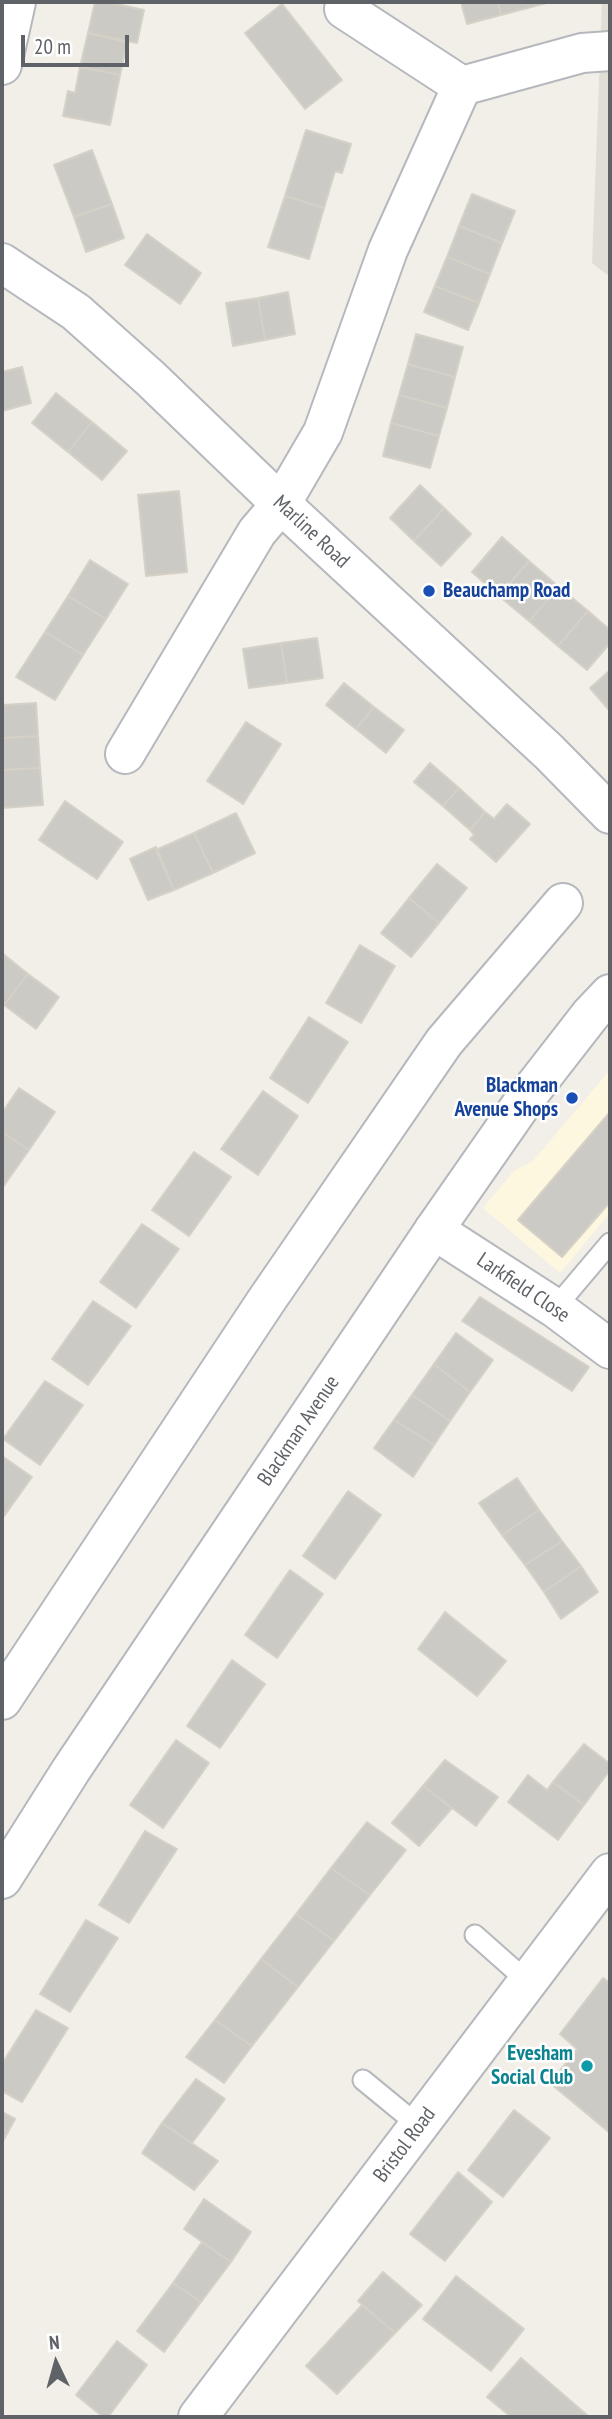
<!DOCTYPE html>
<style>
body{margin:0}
#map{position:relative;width:612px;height:2419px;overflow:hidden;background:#f1efe8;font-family:"PT Sans Narrow",sans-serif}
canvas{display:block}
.frame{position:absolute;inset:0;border:4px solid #5f6368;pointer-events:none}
.north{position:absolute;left:21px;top:2328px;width:70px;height:70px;-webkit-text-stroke:5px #fff;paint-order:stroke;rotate:355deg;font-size:19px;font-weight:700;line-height:28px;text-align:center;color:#5f6368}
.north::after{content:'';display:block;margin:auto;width:24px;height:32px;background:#5f6368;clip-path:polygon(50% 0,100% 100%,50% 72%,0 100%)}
.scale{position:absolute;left:21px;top:35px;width:108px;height:32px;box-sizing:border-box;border:4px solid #5f6368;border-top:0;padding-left:9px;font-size:21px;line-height:24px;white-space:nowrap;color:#5f6368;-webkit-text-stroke:5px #fff;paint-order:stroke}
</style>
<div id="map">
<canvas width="612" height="2419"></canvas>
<div class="frame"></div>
<div class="north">N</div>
<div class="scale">20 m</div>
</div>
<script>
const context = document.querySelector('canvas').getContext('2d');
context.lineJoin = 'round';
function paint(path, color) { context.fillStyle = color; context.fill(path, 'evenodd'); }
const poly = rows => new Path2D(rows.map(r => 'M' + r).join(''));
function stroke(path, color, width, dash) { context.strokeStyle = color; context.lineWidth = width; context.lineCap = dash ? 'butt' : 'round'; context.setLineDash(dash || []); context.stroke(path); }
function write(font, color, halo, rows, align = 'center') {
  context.font = font + ' "PT Sans Narrow",sans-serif'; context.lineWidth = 5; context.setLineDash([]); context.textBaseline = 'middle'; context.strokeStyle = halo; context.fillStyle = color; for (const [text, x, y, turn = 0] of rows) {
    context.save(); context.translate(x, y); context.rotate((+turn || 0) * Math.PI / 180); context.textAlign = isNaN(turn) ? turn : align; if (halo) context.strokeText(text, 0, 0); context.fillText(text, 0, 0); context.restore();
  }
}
paint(poly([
 [610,1070,610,1213,560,1273,483,1208,514,1171,533,1161]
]), '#fef7e0');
paint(poly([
 [602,2,610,2,610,277,592,263]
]), '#e1ded6');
const building = poly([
 [95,2,107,2,144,10,137,43,88,33,95,2],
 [461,2,498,2,501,15,467,24,461,2],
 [498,2,550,2,501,15,498,2],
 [282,4,342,80,305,109,245,33,282,4],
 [88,33,127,42,120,75,80,67,88,33],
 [80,67,120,75,110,125,63,116,68,91,75,93,80,67],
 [306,130,351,144,342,173,335,171,324,208,285,196,306,130],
 [92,150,112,204,74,217,54,165,92,150],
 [472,194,515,211,502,243,459,226,472,194],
 [285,196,324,208,309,259,268,247,285,196],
 [112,204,124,238,86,252,74,217,112,204],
 [459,226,502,243,490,274,447,257,459,226],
 [147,234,201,273,180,304,125,265,147,234],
 [447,257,490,274,479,303,435,286,447,257],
 [435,286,479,303,468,330,424,312,435,286],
 [288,292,295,334,265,340,258,298,288,292],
 [258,298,265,340,233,346,226,303,258,298],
 [416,334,463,347,455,377,408,364,416,334],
 [408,364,455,377,447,408,399,395,408,364],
 [22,367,31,403,2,411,2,372,22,367],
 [56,393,92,422,68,452,32,423,56,393],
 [399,395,447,408,439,436,391,423,399,395],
 [92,422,127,451,102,480,68,452,92,422],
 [391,423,439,436,430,468,383,456,391,423],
 [420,485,444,508,414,541,390,518,420,485],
 [179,491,187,572,146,576,138,495,179,491],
 [444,508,471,534,441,566,414,541,444,508],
 [502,537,529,561,499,596,472,572,502,537],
 [90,560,128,584,106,619,68,596,90,560],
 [529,561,559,587,529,621,499,596,529,561],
 [559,587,588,611,558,646,529,621,559,587],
 [68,596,106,619,83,655,45,632,68,596],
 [588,611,610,630,610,643,587,670,558,646,588,611],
 [45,632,83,655,55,700,16,677,45,632],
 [317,638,323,678,287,683,281,643,317,638],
 [281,643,287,683,249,688,243,649,281,643],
 [608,672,610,672,610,711,590,688,608,672],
 [344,683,374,707,356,729,326,705,344,683],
 [36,703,38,736,2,738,2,705,36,703],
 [374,707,404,730,386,753,356,729,374,707],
 [246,722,281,744,243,804,207,781,246,722],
 [38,736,40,768,2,770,2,738,38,736],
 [430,763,459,788,443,806,414,782,430,763],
 [40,768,43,805,2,808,2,770,40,768],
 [459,788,485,812,470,830,443,806,459,788],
 [65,801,123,842,97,879,39,840,65,801],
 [507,804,530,824,496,862,470,839,474,835,470,830,485,812,494,819,507,804],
 [236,813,255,853,213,873,194,833,236,813],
 [194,833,213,873,174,890,156,850,194,833],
 [156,847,174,890,148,900,130,859,156,847],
 [437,864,467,888,439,923,409,898,437,864],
 [409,898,439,923,411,957,381,933,409,898],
 [360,945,395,966,361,1023,326,1003,360,945],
 [2,953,28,974,4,1005,2,1003,2,953],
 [28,974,59,997,36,1029,4,1005,28,974],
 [309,1017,348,1042,308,1103,270,1078,309,1017],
 [19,1088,55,1112,29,1150,2,1132,2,1113,19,1088],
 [263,1091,298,1116,258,1175,221,1149,263,1091],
 [610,1112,610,1202,562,1257,518,1220,610,1112],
 [2,1132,29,1150,3,1187,2,1186,2,1132],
 [194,1152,231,1177,189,1236,152,1210,194,1152],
 [142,1224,179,1249,136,1308,100,1282,142,1224],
 [480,1297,589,1367,572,1391,462,1321,480,1297],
 [93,1301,131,1326,88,1385,52,1359,93,1301],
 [456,1333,493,1360,470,1392,434,1364,456,1333],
 [434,1364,470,1392,450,1421,412,1395,434,1364],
 [45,1381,83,1405,40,1465,3,1439,45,1381],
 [412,1395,450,1421,434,1445,394,1420,412,1395],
 [394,1420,434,1445,413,1477,374,1448,394,1420],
 [2,1456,32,1477,2,1519,2,1456],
 [517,1478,539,1510,502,1535,479,1503,517,1478],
 [348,1491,381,1515,335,1579,303,1556,348,1491],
 [539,1510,562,1541,525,1565,502,1535,539,1510],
 [562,1541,581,1566,544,1592,525,1565,562,1541],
 [581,1566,598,1592,561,1619,544,1592,581,1566],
 [290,1570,323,1594,277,1658,245,1635,290,1570],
 [445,1612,506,1661,477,1696,418,1649,445,1612],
 [232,1660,265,1684,220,1748,187,1726,232,1660],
 [176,1740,209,1763,163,1828,130,1805,176,1740],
 [584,1744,610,1764,610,1770,584,1805,553,1782,584,1744],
 [445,1760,498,1797,476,1826,423,1786,445,1760],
 [528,1775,547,1790,553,1782,584,1805,558,1840,508,1802,528,1775],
 [423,1786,452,1808,419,1846,392,1823,423,1786],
 [367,1822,406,1850,370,1895,331,1868,367,1822],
 [145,1831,177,1849,129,1923,99,1905,145,1831],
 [331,1868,370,1895,334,1941,296,1914,331,1868],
 [296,1914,334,1941,298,1987,261,1959,296,1914],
 [86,1920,118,1938,70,2012,40,1994,86,1920],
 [261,1959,298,1987,252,2046,215,2020,261,1959],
 [603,1978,610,1983,610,2133,550,2083,577,2049,560,2034,603,1978],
 [36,2010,68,2028,22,2102,2,2091,2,2064,36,2010],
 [215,2020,252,2046,224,2083,186,2057,215,2020],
 [196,2079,225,2099,192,2143,162,2123,196,2079],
 [514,2110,550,2138,503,2197,468,2170,514,2110],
 [2,2112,15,2119,2,2143,2,2112],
 [162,2123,218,2161,194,2190,142,2153,162,2123],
 [458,2172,492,2202,445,2261,410,2234,458,2172],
 [204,2199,251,2232,231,2262,184,2229,204,2199],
 [202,2242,231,2262,201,2302,173,2283,202,2242],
 [383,2272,422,2305,395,2333,358,2301,383,2272],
 [456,2276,524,2329,491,2371,423,2319,456,2276],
 [173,2283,201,2302,164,2352,137,2331,173,2283],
 [362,2305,395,2333,337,2394,306,2366,362,2305],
 [117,2341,147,2365,108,2417,103,2417,76,2395,117,2341],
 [521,2358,587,2415,585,2417,511,2417,487,2397,521,2358]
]);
paint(building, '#cccac5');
stroke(building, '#d6d1c6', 2);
const service = poly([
 [555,1308,610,1243],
 [475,1935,528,1982],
 [363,2080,419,2126]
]);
const minor = poly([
 [2,65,16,2],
 [462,86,582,53,610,51],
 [125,754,257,532,281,504,323,432,388,250,462,86,344,9],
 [434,1230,555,1308,610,1349],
 [2,1700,266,1301,444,1042,563,903],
 [198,2417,610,1873]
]);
const tertiary = poly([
 [2,263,76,312,150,378,281,504,549,752,610,814],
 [2,1879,71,1770,434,1230,528,1095,591,1014,610,994]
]);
stroke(service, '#b5b8bc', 23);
stroke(minor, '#b5b8bc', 42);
stroke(tertiary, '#b5b8bc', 42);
stroke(service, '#fff', 19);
stroke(minor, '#fff', 38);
stroke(tertiary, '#fff', 38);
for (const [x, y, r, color] of [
 [429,591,7,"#1a4fb4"],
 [572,1098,7,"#1a4fb4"],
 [587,2066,7,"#0f9aa8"]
]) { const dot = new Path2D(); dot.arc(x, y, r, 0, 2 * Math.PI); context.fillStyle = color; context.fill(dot); stroke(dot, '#fff', 2.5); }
write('21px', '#5f6368', '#fff', [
 ["Marline Road",311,532,43],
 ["Larkfield Close",523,1288,34],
 ["Blackman Avenue",299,1431,-56],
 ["Bristol Road",405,2145,-53]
]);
write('bold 21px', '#164399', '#fff', [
 ["Beauchamp Road",443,591],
 ["Blackman",558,1086,"right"],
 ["Avenue Shops",558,1110,"right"]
], 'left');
write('bold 21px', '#0d838f', '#fff', [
 ["Evesham",573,2054],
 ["Social Club",573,2078]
], 'right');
</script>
